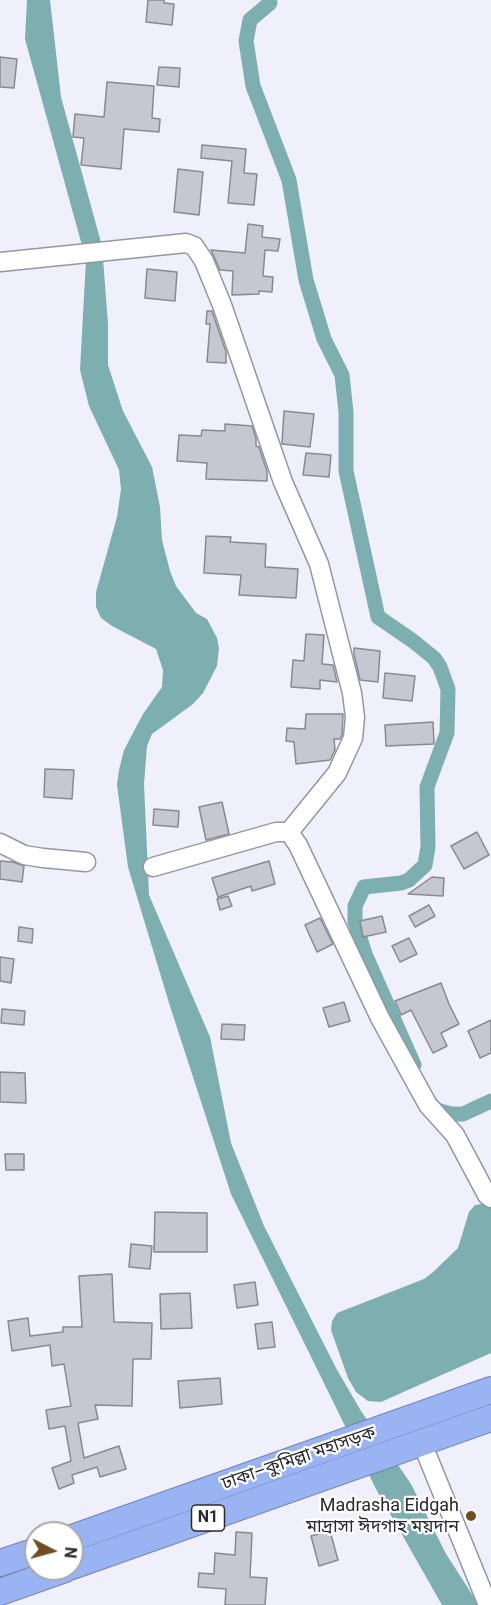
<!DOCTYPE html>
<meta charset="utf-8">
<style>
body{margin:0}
#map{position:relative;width:491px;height:1605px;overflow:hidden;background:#eff0fb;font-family:Roboto,sans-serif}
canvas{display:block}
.north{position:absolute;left:24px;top:1521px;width:60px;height:60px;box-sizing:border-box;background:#fff;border:2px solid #a9a9ab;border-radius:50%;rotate:96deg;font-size:16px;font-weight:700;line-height:24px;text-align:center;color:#29292d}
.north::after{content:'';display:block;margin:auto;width:21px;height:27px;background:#6d4f23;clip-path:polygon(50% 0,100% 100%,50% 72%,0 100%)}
</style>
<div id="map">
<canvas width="491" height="1605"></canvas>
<div class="north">N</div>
</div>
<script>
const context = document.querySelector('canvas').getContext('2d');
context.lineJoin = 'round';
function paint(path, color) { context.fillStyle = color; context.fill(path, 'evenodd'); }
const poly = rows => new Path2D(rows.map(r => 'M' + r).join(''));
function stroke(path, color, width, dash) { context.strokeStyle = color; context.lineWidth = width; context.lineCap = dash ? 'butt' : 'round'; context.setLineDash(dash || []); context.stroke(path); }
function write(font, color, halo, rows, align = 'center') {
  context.font = font + ' Roboto,"Noto Sans Bengali",sans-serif'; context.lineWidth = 4.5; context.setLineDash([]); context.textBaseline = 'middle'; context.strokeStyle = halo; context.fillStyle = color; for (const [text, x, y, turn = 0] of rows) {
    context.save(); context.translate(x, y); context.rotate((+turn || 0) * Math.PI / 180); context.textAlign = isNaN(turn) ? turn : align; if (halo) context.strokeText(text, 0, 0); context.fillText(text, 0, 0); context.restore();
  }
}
paint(poly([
 [27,0,50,0,61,97,102,246,108,324,108,365,123,411,152,467,160,507,162,540,170,571,176,586,196,613,207,619,217,638,219,648,217,666,203,693,193,704,152,734,147,746,144,784,149,895,210,1037,231,1143,264,1226,336,1368,361,1411,411,1484,446,1554,479,1605,442,1605,376,1489,231,1194,169,1003,128,867,117,785,119,770,124,750,143,714,162,687,163,670,156,649,112,626,101,618,96,607,96,592,117,517,121,489,119,470,89,406,80,370,86,260,25,39],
 [482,1204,491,1204,491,1353,381,1402,368,1401,356,1392,348,1378,331,1330,332,1321,337,1313,424,1279,432,1273,458,1248,469,1212,475,1205]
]), '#7daeb0');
stroke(poly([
 [270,3,250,20,246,41,253,86,289,180,306,280,324,339,342,375,346,412,346,471,378,617,413,641,434,658,440,667,448,689,447,733,427,787,428,847,425,865,409,880,401,883,364,887,355,906,355,922,365,954,414,1065],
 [431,1104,435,1109,440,1111,451,1114,463,1114,491,1101]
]), '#7daeb0', 15);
const building = poly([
 [148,0,164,0,164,3,174,4,172,25,146,22,148,0],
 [0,57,17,59,14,88,0,87,0,57],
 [159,67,180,68,179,87,157,85,159,67],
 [107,82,154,86,152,118,160,119,159,132,124,129,121,169,81,165,84,138,73,137,75,114,104,117,107,82],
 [202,145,246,149,244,173,257,174,254,205,228,203,232,161,201,158,202,145],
 [178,169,203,172,199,215,174,212,178,169],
 [248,224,263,226,262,237,280,239,278,251,265,250,263,276,273,277,272,292,259,291,259,294,232,295,233,271,220,270,211,250,245,253,248,224],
 [147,269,177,272,175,301,145,298,147,269],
 [207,311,212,311,226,352,226,363,207,362,210,324,206,324,207,311],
 [284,411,314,414,310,447,282,444,284,411],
 [225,424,252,426,256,438,256,446,259,447,267,471,267,481,206,479,207,463,177,461,179,435,201,436,202,430,225,431,225,424],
 [306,453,331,455,329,477,303,475,306,453],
 [206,536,231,537,230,542,266,544,265,567,298,569,296,598,239,595,241,575,204,573,206,536],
 [306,634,324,635,322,664,333,665,337,682,320,680,320,689,291,687,293,660,304,661,306,634],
 [354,648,380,651,378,682,360,680,354,654,354,648],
 [385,673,415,676,412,701,383,698,385,673],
 [306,714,343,714,342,735,340,739,334,739,335,750,330,760,296,764,294,742,286,741,287,728,305,729,306,714],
 [433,722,434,744,386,746,385,725,433,722],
 [45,769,74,770,72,799,44,797,45,769],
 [222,802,229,834,206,840,199,807,222,802],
 [154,809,179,811,178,827,153,825,154,809],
 [477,832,489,855,464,869,451,846,477,832],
 [0,861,13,862,24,866,22,882,0,879,0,861],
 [269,861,275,884,252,891,251,886,218,897,212,878,269,861],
 [432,877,444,878,443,896,408,894,432,877],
 [228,896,232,906,220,910,217,899,228,896],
 [429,905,435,916,415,927,409,916,429,905],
 [382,916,386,932,363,937,360,921,382,916],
 [320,918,333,944,317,952,305,925,320,918],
 [19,927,33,929,32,943,18,941,19,927],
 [409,938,417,954,400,962,392,946,409,938],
 [0,957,14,959,11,983,0,981,0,957],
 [441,983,449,1004,459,1024,441,1033,447,1046,433,1053,411,1010,401,1015,395,1001,441,983],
 [344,1002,350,1021,329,1027,323,1008,344,1002],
 [2,1009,25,1011,24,1025,1,1023,2,1009],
 [491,1020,491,1053,480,1058,468,1031,491,1020],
 [222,1024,245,1025,244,1040,221,1039,222,1024],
 [0,1072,25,1073,26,1103,0,1102,0,1072],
 [5,1154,24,1154,24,1170,6,1170,5,1154],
 [155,1212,207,1213,207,1252,154,1252,155,1212],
 [131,1244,152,1246,150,1269,129,1267,131,1244],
 [112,1274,114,1322,152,1323,151,1359,133,1359,132,1406,95,1405,98,1419,78,1423,84,1458,119,1446,126,1469,100,1477,97,1467,72,1475,74,1483,59,1489,52,1468,71,1461,65,1426,49,1429,46,1410,71,1406,64,1364,52,1366,50,1345,12,1351,8,1321,28,1318,30,1336,63,1332,63,1327,82,1327,79,1276,112,1274],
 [255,1282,258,1305,237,1308,234,1285,255,1282],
 [190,1293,192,1328,161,1329,160,1294,190,1293],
 [272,1322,275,1347,258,1349,255,1324,272,1322],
 [220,1378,222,1404,180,1408,178,1381,220,1378],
 [330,1531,338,1560,319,1566,311,1536,330,1531],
 [236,1532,252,1533,250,1577,267,1578,265,1605,225,1605,226,1589,198,1587,199,1573,214,1574,215,1553,235,1555,236,1532]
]);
paint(building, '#c6c7d1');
stroke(building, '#888992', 1.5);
const minor = poly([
 [0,262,186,243,194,246,204,261,222,305,283,482,319,564,352,693,355,717,353,738,337,773,289,832],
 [0,843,24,855,43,858,86,862],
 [153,867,276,832,289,832,298,845,380,1018,428,1105,455,1135,487,1195,491,1198],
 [422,1443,488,1605]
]);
const highway = poly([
 [72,1538,491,1390],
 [0,1563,36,1551],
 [72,1566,491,1418],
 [0,1592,65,1569]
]);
stroke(minor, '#9696a0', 21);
stroke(highway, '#7283ae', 28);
stroke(minor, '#fff', 18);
stroke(highway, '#9ab4f3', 26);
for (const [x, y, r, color] of [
 [471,1516,6,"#6d4f23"]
]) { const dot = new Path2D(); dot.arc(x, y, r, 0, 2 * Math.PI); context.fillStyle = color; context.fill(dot); stroke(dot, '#fff', 2); }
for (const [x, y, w] of [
 [208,1518,33]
]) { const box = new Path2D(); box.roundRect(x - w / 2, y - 13, w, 26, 4.5); context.fillStyle = '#fff'; context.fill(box); stroke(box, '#29292d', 1.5); }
write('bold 16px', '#29292d', null, [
 ["N1",208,1518]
]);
write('18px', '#29292d', '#fff', [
 ["ঢাকা–কুমিল্লা মহাসড়ক",299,1459,-19]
]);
write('18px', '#29292d', '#fff', [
 ["Madrasha Eidgah",459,1506],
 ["মাদ্রাসা ঈদগাহ ময়দান",459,1527]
], 'right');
</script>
